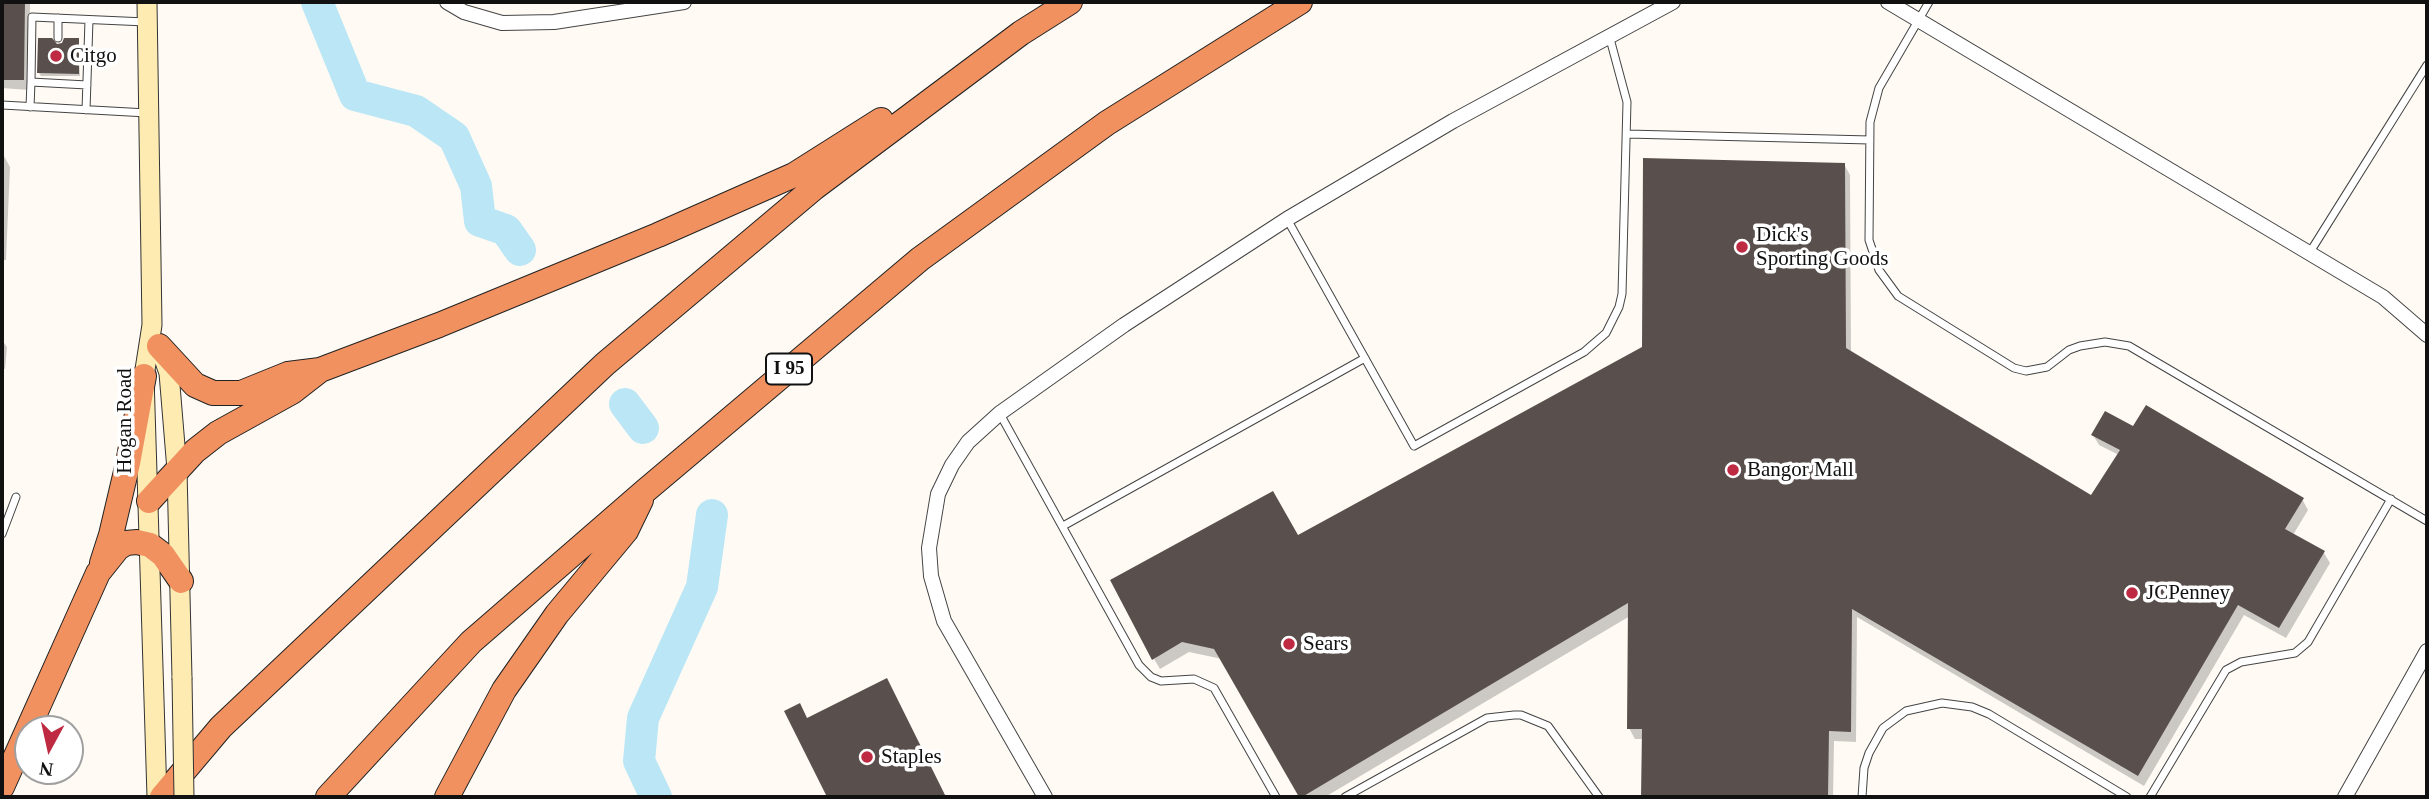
<!DOCTYPE html>
<style>
body{margin:0}
#map{position:relative;width:2429px;height:799px;overflow:hidden;background:#fffbf4;font-family:"Times New Roman",serif}
canvas{display:block}
.frame{position:absolute;inset:0;border:4px solid #111;pointer-events:none}
.north{position:absolute;left:14px;top:715px;width:70px;height:70px;box-sizing:border-box;background:#fff;border:2px solid #a0a0a0;border-radius:50%;rotate:188deg;font-size:19px;font-weight:700;line-height:28px;text-align:center;color:#111}
.north::after{content:'';display:block;margin:auto;width:24px;height:32px;background:#bf2a43;clip-path:polygon(50% 0,100% 100%,50% 72%,0 100%)}
</style>
<div id="map">
<canvas width="2429" height="799"></canvas>
<div class="frame"></div>
<div class="north">N</div>
</div>
<script>
const context = document.querySelector('canvas').getContext('2d');
context.lineJoin = 'round';
function paint(path, color) { context.fillStyle = color; context.fill(path, 'evenodd'); }
const poly = rows => new Path2D(rows.map(r => 'M' + r).join(''));
function stroke(path, color, width, dash) { context.strokeStyle = color; context.lineWidth = width; context.lineCap = dash ? 'butt' : 'round'; context.setLineDash(dash || []); context.stroke(path); }
function write(font, color, halo, rows, align = 'center') {
  context.font = font + ' "Times New Roman",serif'; context.lineWidth = 7; context.setLineDash([]); context.textBaseline = 'middle'; context.strokeStyle = halo; context.fillStyle = color; for (const [text, x, y, turn = 0] of rows) {
    context.save(); context.translate(x, y); context.rotate((+turn || 0) * Math.PI / 180); context.textAlign = isNaN(turn) ? turn : align; if (halo) context.strokeText(text, 0, 0); context.fillText(text, 0, 0); context.restore();
  }
}
paint(poly([
 [2,2,30,2,29,90,2,88],
 [78,40,80,76,41,76,39,73,57,46],
 [2,156,4,156,10,167,6,260,2,260],
 [1844,164,1850,175,1851,354,2092,497,2119,455,2099,445,2093,435,2133,428,2302,499,2308,510,2293,535,2324,553,2330,563,2286,638,2244,615,2144,786,1857,617,1856,742,1834,741,1833,797,1642,797,1643,739,1635,739,1629,728,1630,616,1325,797,1301,797,1222,659,1189,652,1160,669,1154,659,1298,538,1643,348],
 [2,340,7,347,5,369,2,368],
 [894,695,945,797,829,797,786,712,808,720]
]), '#0003');
stroke(poly([
 [317,2,355,95,416,111,454,137,476,186,480,221,506,230,520,250],
 [625,404,643,428],
 [656,797,639,761,643,718,702,587,712,515]
]), '#bae6f5', 32);
paint(poly([
 [2,2,25,2,24,80,2,80],
 [38,38,52,38,57,44,62,43,64,38,79,38,79,74,37,73],
 [1643,158,1845,163,1846,348,2091,495,2120,450,2091,435,2105,411,2133,426,2146,405,2304,498,2285,529,2325,551,2279,628,2238,605,2138,776,1852,609,1851,732,1829,731,1828,797,1641,797,1642,729,1627,729,1628,603,1302,797,1299,797,1214,649,1182,642,1152,660,1110,580,1273,491,1298,535,1642,347],
 [887,678,946,797,827,797,784,711,800,703,807,718]
]), '#59504d');
const service = poly([
 [1929,2,1879,88,1870,122,1869,240,1879,270,1898,296,2014,368,2026,371,2047,367,2069,350,2080,346,2105,342,2129,346,2427,521],
 [58,38,58,18],
 [31,82,32,17,146,22],
 [2,105,147,113],
 [30,107,31,82,87,85],
 [86,110,89,20],
 [1627,134,1870,140],
 [1287,219,1414,446,1584,352,1606,333,1619,307,1622,294,1627,102,1609,35],
 [2310,252,2427,65],
 [1000,414,1139,665,1151,677,1161,681,1194,679,1214,688,1276,797],
 [1063,526,1365,358],
 [2,534,16,497],
 [1345,797,1487,718,1514,715,1521,715,1548,726,1599,797],
 [1862,797,1864,768,1869,753,1883,728,1906,711,1942,703,1972,707,1989,714,2127,797],
 [2150,797,2226,670,2241,662,2295,653,2308,642,2391,499]
]);
const minor = poly([
 [447,2,464,12,502,23,554,22,684,2],
 [1888,2,2383,297,2427,335],
 [1045,797,944,621,931,576,929,548,938,494,952,465,968,442,1000,413,1124,325,1287,219,1453,121,1673,2],
 [2345,797,2427,651]
]);
const secondary = poly([
 [147,2,152,325,144,376,157,797],
 [162,353,169,373,177,470,182,678]
]);
const motorway = poly([
 [159,346,195,385,213,393,241,393,288,374,320,370,439,325,658,235,794,175,881,120],
 [149,501,195,451,218,433,292,392,319,371],
 [102,563,111,535,128,463,144,376],
 [2,787,98,573,118,548,126,543,137,542,150,545,163,555,181,581],
 [162,797,221,727,605,364,814,188,1021,33,1070,2],
 [328,797,471,642,645,491,920,259,1107,123,1300,2],
 [447,797,504,690,557,614,626,531,641,500]
]);
stroke(service, '#444', 9);
stroke(minor, '#444', 16);
stroke(secondary, '#333', 21);
stroke(motorway, '#222', 26);
stroke(service, '#fff', 7);
stroke(minor, '#fff', 14);
stroke(secondary, '#fdebb1', 19);
stroke(motorway, '#f19160', 24);
const secondaryBridge = poly([
 [182,678,184,797]
]);
stroke(secondaryBridge, '#333', 21, []);
stroke(secondaryBridge, '#fdebb1', 19);
for (const [x, y, r, color] of [
 [56,56,7,"#bf2a43"],
 [1742,247,7,"#bf2a43"],
 [1733,470,7,"#bf2a43"],
 [2132,593,7,"#bf2a43"],
 [1289,644,7,"#bf2a43"],
 [867,757,7,"#bf2a43"]
]) { const dot = new Path2D(); dot.arc(x, y, r, 0, 2 * Math.PI); context.fillStyle = color; context.fill(dot); stroke(dot, '#fff', 2.5); }
for (const [x, y, w] of [
 [789,369,46]
]) { const box = new Path2D(); box.roundRect(x - w / 2, y - 15.5, w, 31, 5); context.fillStyle = '#fff'; context.fill(box); stroke(box, '#111', 2); }
write('bold 19px', '#111', null, [
 ["I 95",789,369]
]);
write('21px', '#111', '#fff', [
 ["Citgo",70,56],
 ["Dick's",1756,235],
 ["Sporting Goods",1756,259],
 ["Bangor Mall",1747,470],
 ["JCPenney",2146,593],
 ["Sears",1303,644],
 ["Staples",881,757]
], 'left');
write('21px', '#111', '#fff', [
 ["Hogan Road",125,421,-90]
]);
</script>
